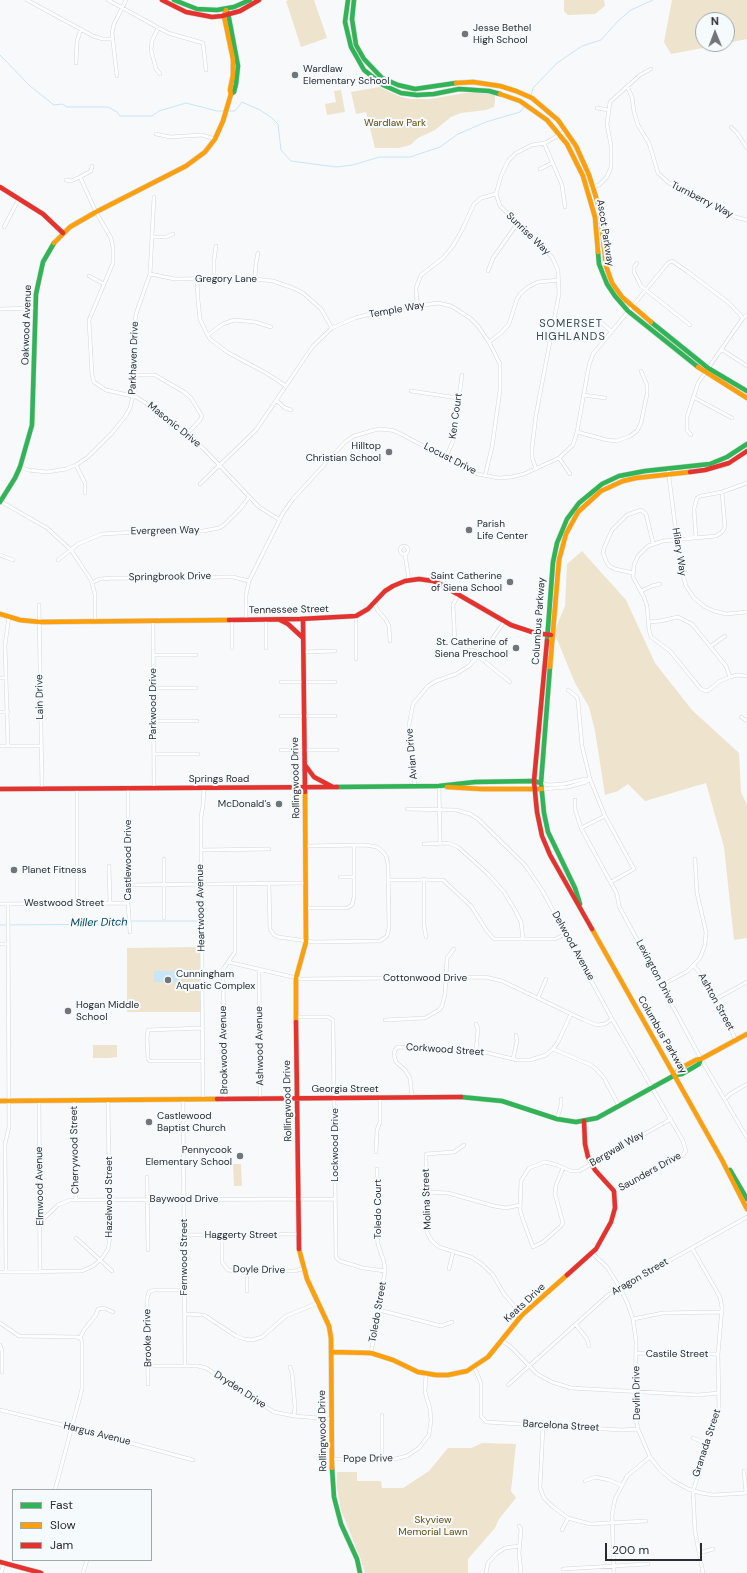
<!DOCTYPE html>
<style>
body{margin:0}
#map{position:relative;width:747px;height:1573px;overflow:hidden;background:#f7f9fb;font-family:"DM Sans",sans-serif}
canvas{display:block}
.legend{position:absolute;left:12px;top:1489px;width:140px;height:72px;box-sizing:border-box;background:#f5fafd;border:1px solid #a3a8ab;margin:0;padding:5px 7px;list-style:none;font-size:12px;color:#292d31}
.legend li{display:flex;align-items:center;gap:8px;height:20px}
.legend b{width:20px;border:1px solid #a3a8ab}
.north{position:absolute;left:695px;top:12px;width:40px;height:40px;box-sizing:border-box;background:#f5fafd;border:1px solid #a3a8ab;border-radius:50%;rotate:359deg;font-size:11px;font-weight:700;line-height:16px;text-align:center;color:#292d31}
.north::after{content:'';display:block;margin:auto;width:14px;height:18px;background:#717478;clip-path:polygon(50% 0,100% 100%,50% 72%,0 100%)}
.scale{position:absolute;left:605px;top:1543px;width:97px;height:18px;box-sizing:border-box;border:2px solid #292d31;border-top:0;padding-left:5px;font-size:12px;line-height:14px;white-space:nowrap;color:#292d31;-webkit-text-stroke:3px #f5fafd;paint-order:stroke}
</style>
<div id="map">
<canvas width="747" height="1573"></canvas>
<ul class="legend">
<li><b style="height:5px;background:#30b455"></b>Fast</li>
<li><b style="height:5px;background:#ff9f0a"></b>Slow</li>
<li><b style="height:5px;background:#e5322d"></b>Jam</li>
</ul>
<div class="north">N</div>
<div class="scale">200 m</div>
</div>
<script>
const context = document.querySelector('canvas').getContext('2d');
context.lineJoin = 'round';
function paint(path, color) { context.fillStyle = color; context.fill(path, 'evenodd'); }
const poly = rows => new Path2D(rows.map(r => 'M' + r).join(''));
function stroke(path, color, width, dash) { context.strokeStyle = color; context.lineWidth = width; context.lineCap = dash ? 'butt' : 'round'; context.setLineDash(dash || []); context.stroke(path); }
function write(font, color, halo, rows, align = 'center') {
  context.font = font + ' "DM Sans",sans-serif'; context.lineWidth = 4; context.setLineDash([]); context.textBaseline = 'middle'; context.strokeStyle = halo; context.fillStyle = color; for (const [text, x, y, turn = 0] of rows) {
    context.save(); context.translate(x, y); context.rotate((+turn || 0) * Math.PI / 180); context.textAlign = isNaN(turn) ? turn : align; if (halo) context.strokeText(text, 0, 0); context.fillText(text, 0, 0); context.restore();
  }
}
paint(poly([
 [289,0,314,0,327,38,301,47,286,1],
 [564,0,604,0,605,6,595,14,568,15,564,11],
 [672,0,747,0,747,39,727,43,727,20,703,20,703,44,724,44,671,54,664,42],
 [379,87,401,97,411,99,430,99,465,93,481,93,495,95,495,101,494,107,486,110,461,113,451,117,435,130,418,138,410,145,399,148,375,148,366,112,356,114,351,92],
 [341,90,345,112,327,115,325,104,336,102,334,91],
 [582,551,626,600,655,663,692,710,739,753,741,792,747,805,747,938,734,940,724,847,706,783,645,801,628,784,618,791,605,795,595,731,589,707,575,683,554,632,565,606,567,564],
 [202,947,202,1012,127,1012,127,948],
 [93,1045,109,1045,109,1058,93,1058],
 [109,1045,117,1045,117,1057,109,1058],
 [233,1164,241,1164,242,1186,234,1186],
 [482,1443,516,1444,511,1491,516,1498,499,1519,495,1528,468,1559,468,1573,365,1573,361,1560,341,1510,337,1488,337,1472,357,1472,357,1481,381,1481,382,1488,403,1488,429,1471,448,1448,471,1448]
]), '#eee4ce');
paint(poly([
 [154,971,178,971,178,982,154,982]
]), '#c8e5fa');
stroke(poly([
 [0,55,30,86,54,105,62,104,67,107,108,107,117,112,120,116,152,116,159,111,186,103,217,111,225,111],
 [531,96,533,88,557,63,582,46,601,40,618,21,631,10,653,0],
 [228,111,235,111,242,102,260,110,272,118,278,124,281,150,291,161,336,167,353,165,379,157,410,157,440,147,458,134,486,122,520,112,524,107],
 [0,925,125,924,131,921,197,921]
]), '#c8e5fa', 1);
const street = poly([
 [27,0,93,36,103,39,113,39],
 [108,0,168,33,203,43,206,70],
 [158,28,152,41,151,50,156,69,160,74],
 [76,63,77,41,81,29],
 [117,76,112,33,114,24,126,0],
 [627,86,632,97,634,112,638,125,649,143,658,173,669,183,688,190,707,204,735,217,747,220],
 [597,108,608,110],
 [731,127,737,133,747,148],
 [156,134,170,137,202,135,215,139],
 [544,143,562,185,565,207],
 [540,169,552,163],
 [80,177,96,212,111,238,113,248,113,263,89,320,92,375,94,382,106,390,136,397,154,408,188,435,205,450,259,507,280,520],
 [66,180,71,181,80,177,91,171,92,166],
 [587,189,599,185,607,177,611,167,611,146,607,124,610,102,640,75,651,69],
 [4,227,19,199],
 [152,237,166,237,173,234],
 [637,263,634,267,634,272,641,286,690,325],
 [488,271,493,258,517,224],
 [150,274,175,279,247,278,273,281,293,288,303,293,321,309,332,328],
 [89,276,104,284],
 [255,278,256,263,258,253],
 [214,279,214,260,216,246],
 [197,280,198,300,200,319,206,332,210,339,227,352,266,373,286,386],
 [417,305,416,288,421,275,443,258,453,246,462,230,474,204,481,198,496,194],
 [0,309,35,308],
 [597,319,611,331],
 [208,335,223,324,234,320,255,322,271,327],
 [489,342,501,333,509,324,517,299,520,294,528,287,538,282,559,280],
 [721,349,747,366],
 [135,375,155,375,184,392,191,398,202,416,200,420,187,434],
 [411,391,458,398],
 [583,395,605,398],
 [693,397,732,418],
 [276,400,285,408,291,410],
 [577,432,607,440,617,441,630,436,637,431,641,423,647,394,647,385,641,371],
 [691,435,687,430,687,417,698,383,743,318,747,315],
 [446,457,453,441,462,375],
 [559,458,570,474],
 [76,465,85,483,85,493],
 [20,467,28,470,47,472,66,469,76,465,88,457,111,434,125,417,130,408,135,388,135,321,136,314,150,274,154,197],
 [536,469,532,457,532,448,536,415,559,294,558,270,552,257,500,206,496,194,501,176,508,161,516,153,532,145,545,143,566,131],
 [668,469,680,564,686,586,694,598,705,607,714,611,726,614,747,612],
 [200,484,256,430,313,346,332,328,355,318,382,311,438,303,451,306,470,318,478,326,489,342,500,364,500,390,492,447,485,476],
 [722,492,725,527,722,532,716,536,663,541,648,546,638,556,634,565,633,577,644,597,647,606,649,630,651,637,670,651,701,689,706,691,709,690,720,681,730,677,737,675,747,676],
 [0,501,47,528,71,550,91,580,95,594,95,621],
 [696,538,694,509,697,498,701,496,722,492,747,483],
 '400 550a4 4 0 1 1 8 0a4 4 0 1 1-8 0Z',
 [405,554,409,580],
 [0,555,13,560],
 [58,560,78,544,102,534,137,532,203,531,219,528,224,525,240,509,249,497],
 [633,573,615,569,609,566,606,561,603,553,604,548,612,530,627,515,641,510,646,514,653,543],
 [92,583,99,579,115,578,181,579,220,577,233,577,249,581],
 [641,591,652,586,660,584],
 [458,595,453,605,455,644,460,646,476,647,482,652],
 [374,603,378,611,386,620,389,626,390,641],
 [39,605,42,789],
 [356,616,356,659],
 [232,620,232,648],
 [246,620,246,595,249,581,283,513,293,499,324,465,345,442,354,436,378,429,391,430,397,432,477,474,499,478,511,477,524,474,559,458,573,445,577,432,589,365,593,354,668,263,672,261,688,272,729,303,743,318],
 [266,620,266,648],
 [153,621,154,788],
 [649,622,660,621,678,617,692,624,726,666,730,677],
 [711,646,725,636],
 [303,652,335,651],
 [153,655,196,655],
 [478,656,510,682],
 [0,678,6,678],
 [281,682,335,682],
 [153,688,196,688],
 [568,690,577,697,578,701,582,746,590,779,605,816,634,869,611,882],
 [0,712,8,712],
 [281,716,335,716],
 [741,717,747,721],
 [153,721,197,721],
 [0,746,41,746],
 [8,746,5,645,9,616],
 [281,750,337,750],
 [154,754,198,754],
 [541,783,548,785,564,784,585,779,590,779],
 [415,786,409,725,413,704,428,686,436,681,456,674,469,666,488,645,504,622],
 [439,786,440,843],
 [128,788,128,903,130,932],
 [77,789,77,903],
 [542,789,568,787,586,782,590,779],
 [575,800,575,809,581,828],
 [407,809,456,810,470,814,478,819,525,865,542,890,612,1019,683,1141,686,1151,682,1156,614,1191],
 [605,816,581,828,617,894,619,906,701,1059,747,1138],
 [424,844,448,843,458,847,488,874,504,892,515,910,521,922,523,939],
 [201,850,269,849],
 [109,866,110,903],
 [340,877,354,877],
 [424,879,424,925,426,937],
 [388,880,443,880,471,906,487,931,494,939,555,939,566,934],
 [269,884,270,929,274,935,278,937,314,942,380,941,387,936,389,928,388,864,386,856,382,851,377,847,365,845,305,846],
 [128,885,306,883],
 [0,904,128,903],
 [306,908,347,908,352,905,354,897,354,845],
 [164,918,164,859],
 [0,944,8,944],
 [228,962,301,979,485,977,502,981,584,1020,597,1025,605,1024,612,1019],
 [694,966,704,978,736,1040],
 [259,969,260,1099],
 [662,985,688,971,700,958,705,945,706,932,697,893,695,859],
 [538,998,546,979],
 [716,999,747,982],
 [296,1017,328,1017,333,1020,336,1257,340,1261,363,1268,385,1271],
 [385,1020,425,1018,439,1010,442,1006,445,994,447,958,454,949],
 [476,1024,478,1029,476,1050],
 [202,1028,148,1030,147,1038,148,1059,150,1061,203,1061],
 [553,1049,591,1065,596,1069,604,1078,619,1106],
 [513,1059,517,1041,516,1035],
 [412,1097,410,1078,405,1070,396,1062,394,1055,395,1050,398,1047,476,1050,517,1060,530,1060,546,1055,553,1049,558,1042,571,1014],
 [203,1099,201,850,201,817,203,805,204,788],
 [225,1099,223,975,224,968,235,952,235,884],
 [725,1099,730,1094,747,1084],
 [39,1100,40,1272],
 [74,1100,76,1200],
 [183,1100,185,1366],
 [557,1119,561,1105,561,1099],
 [464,1145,454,1152,426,1154,427,1232,431,1240,439,1247,471,1257,482,1264,493,1275,504,1294,522,1315],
 [376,1152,377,1130,380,1122,380,1098],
 [563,1168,556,1185,555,1194,563,1223,561,1226,543,1242,533,1247,523,1220,520,1210,521,1181,529,1168,545,1162,557,1165,571,1171,579,1171,671,1119],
 [147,1177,148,1250],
 [426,1192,448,1193,494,1206,506,1208,520,1205],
 [40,1222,58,1205,70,1200,335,1199],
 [184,1235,298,1234],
 [222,1235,222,1262,228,1270,234,1271,294,1271,303,1269],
 [76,1238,112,1271],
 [692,1248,720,1297,722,1308,718,1354,719,1411,693,1491,695,1531,703,1573],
 [592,1253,607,1267,620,1288,627,1302,633,1319,636,1341,635,1414,638,1429,650,1457,661,1471,672,1480,688,1489,701,1493,713,1495,747,1493],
 [449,1269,453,1252],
 [0,1272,82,1271,93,1266,103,1257,108,1249,110,1237,108,1100],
 [6,1272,5,1144,9,1127,8,904],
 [247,1291,247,1271],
 [379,1310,441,1326,452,1322],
 [185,1314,204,1315,236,1336,244,1339,252,1340,262,1337,286,1316,318,1303],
 [633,1319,663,1313,722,1312],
 [0,1323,19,1336,76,1337,80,1338,82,1341,82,1389,55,1490],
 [576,1325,587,1339,589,1346],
 [80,1338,84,1330,96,1315,98,1309,104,1308,113,1312],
 [502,1341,511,1347,537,1374,552,1382,571,1388,698,1395,719,1393],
 [0,1345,2,1351,2,1372],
 [371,1353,385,1271,384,1262,378,1244,377,1236,378,1220,377,1169],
 [636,1353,718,1354],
 [148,1366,198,1366,206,1368,274,1412,294,1416,331,1419],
 [290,1367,292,1373,295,1407,294,1416],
 [474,1367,481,1383,481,1416,486,1422,622,1430,638,1429],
 [148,1384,147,1299,149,1292,154,1290,184,1290],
 [508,1385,608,1295,747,1217],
 [0,1410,75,1428,193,1460],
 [382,1415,382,1459],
 [543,1426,540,1488,544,1498,552,1506,568,1518,590,1524,646,1521],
 [693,1438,708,1444],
 [332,1459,395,1459,407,1456,419,1448,429,1435,431,1421,430,1409,425,1392,426,1374],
 [744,1471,746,1493],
 [585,1481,595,1477,609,1480,621,1485],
 [519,1526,521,1529,519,1553,521,1573],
 [562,1530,568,1518],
 [699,1553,713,1549],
 [563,1569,648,1564],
 [1,1573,4,1563],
 [83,1573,87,1560],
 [486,1573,488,1563,497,1553,505,1548,519,1546],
 [614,1573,612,1515,615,1499,627,1476,650,1457]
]);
const fast = poly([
 [174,0,197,9,217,10,234,7,250,0],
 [348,0,345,22,351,47,364,70,383,85,401,93,417,95,434,94,459,89,489,91,500,94],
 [354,0,352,19,356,45,364,59,382,78,398,85,415,89,456,83],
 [228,13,238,66,236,84,234,92,231,94],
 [598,252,599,264,607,284,615,296,628,311,698,367],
 [651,322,708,368,747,391],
 [0,502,15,478,20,467,32,425,36,294,43,262,54,243],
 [547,641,553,562,557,543,567,519,579,503,602,484,619,476,645,471,710,464,727,457,747,444],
 [550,667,541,783,544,813,548,832,575,888,580,904],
 [337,787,439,786,475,782,534,781,541,783],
 [461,1097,502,1101,557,1119,576,1122,597,1118,675,1075,682,1074,699,1064,701,1059],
 [730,1170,747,1199],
 [332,1468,334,1497,341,1524,357,1559,360,1573]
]);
const slow = poly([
 [456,83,473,82,500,86,516,91,532,98,558,120,576,146,589,175,600,210,606,266,612,283,622,297,651,322],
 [500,94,520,101,547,120,567,144,583,176,595,217,598,252],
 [54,243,70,227,96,212,186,166,205,152,215,139,223,121,231,94,230,90,233,75,233,59,224,16,226,10],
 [698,367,747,398],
 [0,614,20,620,40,622,229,620],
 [550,667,559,560,566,534,578,512,601,491,623,481,636,478,690,472],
 [447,787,482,789,542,789],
 [592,929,722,1160,747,1209],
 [296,1022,296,978,306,942,305,792],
 [675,1075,679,1069,696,1060,701,1059,747,1034],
 [0,1101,217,1099],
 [299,1249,307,1279,329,1326,331,1338,332,1468],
 [331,1352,371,1353,393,1360,418,1372,436,1375,448,1375,467,1371,488,1357,522,1315,567,1275]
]);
const jam = poly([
 [162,0,186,12,212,17,222,16,240,11,259,0],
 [0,187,43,214,63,233],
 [690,472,705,470,729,463,747,451],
 [303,619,305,792],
 [229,620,300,619,356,616,368,609,385,591,393,586,405,581,419,579,433,581,440,584,511,625,535,633,551,635],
 [280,620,288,624,302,637],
 [547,641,534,781,537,812,542,836,550,855,592,929],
 [305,765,314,777,331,786],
 [0,789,337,787],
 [296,1022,299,1249],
 [217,1099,461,1097],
 [567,1275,596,1249,611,1222,615,1208,614,1191,595,1170,588,1157,585,1144,584,1121],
 [0,1562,41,1573]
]);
stroke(street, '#d3d7da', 4);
stroke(fast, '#d3d7da', 5.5);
stroke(slow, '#d3d7da', 5.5);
stroke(jam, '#d3d7da', 5.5);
stroke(street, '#fefefe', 3);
stroke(fast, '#30b455', 4.5);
stroke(slow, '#ff9f0a', 4.5);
stroke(jam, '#e5322d', 4.5);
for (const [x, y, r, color] of [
 [465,34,4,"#717478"],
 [295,75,4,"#717478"],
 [389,452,4,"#717478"],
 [469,530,4,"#717478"],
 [510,582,4,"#717478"],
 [516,648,4,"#717478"],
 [279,804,4,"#717478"],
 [14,870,4,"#717478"],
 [168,980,4,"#717478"],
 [68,1011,4,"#717478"],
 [149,1122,4,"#717478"],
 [240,1156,4,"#717478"]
]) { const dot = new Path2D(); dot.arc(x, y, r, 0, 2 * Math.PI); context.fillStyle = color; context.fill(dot); stroke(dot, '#f5fafd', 1.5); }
write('10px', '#292d31', '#f5fafd', [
 ["Jesse Bethel",473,28],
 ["High School",473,40],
 ["Wardlaw",303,69],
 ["Elementary School",303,81],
 ["Hilltop",381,446,"right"],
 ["Christian School",381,458,"right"],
 ["Parish",477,524],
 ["Life Center",477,536],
 ["Saint Catherine",502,576,"right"],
 ["of Siena School",502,588,"right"],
 ["St. Catherine of",508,642,"right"],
 ["Siena Preschool",508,654,"right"],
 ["McDonald's",271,804,"right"],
 ["Planet Fitness",22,870],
 ["Cunningham",176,974],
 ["Aquatic Complex",176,986],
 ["Hogan Middle",76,1005],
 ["School",76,1017],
 ["Castlewood",157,1116],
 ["Baptist Church",157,1128],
 ["Pennycook",232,1150,"right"],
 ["Elementary School",232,1162,"right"]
], 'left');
write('10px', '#654b0d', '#f5fafd', [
 ["Wardlaw Park",395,123],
 ["Skyview",433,1520],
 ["Memorial Lawn",433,1532]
]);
write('10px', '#292d31', '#f5fafd', [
 ["Turnberry Way",702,200,27],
 ["Ascot Parkway",605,233,81],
 ["Sunrise Way",528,234,44],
 ["Gregory Lane",226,279],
 ["Temple Way",397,310,-10],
 ["Oakwood Avenue",27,325,-88],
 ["Parkhaven Drive",134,358,-88],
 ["Ken Court",456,416,-82],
 ["Masonic Drive",174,425,39],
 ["Locust Drive",450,459,27],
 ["Evergreen Way",165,531,-1],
 ["Hilary Way",679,552,81],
 ["Springbrook Drive",170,577,-1],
 ["Tennessee Street",289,610,-1],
 ["Columbus Parkway",539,621,-86],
 ["Lain Drive",40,697,-91],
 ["Parkwood Drive",153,704,-90],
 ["Avian Drive",412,754,-95],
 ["Rollingwood Drive",296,778,-91],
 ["Springs Road",219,779],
 ["Castlewood Drive",128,860,-90],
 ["Westwood Street",64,903],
 ["Heartwood Avenue",201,908,-91],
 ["Delwood Avenue",573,946,61],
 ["Lexington Drive",655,972,62],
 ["Cottonwood Drive",425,978],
 ["Ashton Street",716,1002,61],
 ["Columbus Parkway",662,1035,60],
 ["Ashwood Avenue",260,1046,-91],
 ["Brookwood Avenue",224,1050,-91],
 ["Corkwood Street",445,1050,4],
 ["Georgia Street",345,1089],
 ["Rollingwood Drive",288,1101,-91],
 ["Lockwood Drive",335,1145,-90],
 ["Bergwall Way",617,1149,-30],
 ["Cherrywood Street",75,1150,-91],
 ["Saunders Drive",650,1172,-29],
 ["Elmwood Avenue",40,1186,-91],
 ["Hazelwood Street",109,1197,-90],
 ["Baywood Drive",184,1199],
 ["Molina Street",427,1199,-92],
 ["Toledo Court",378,1209,-90],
 ["Haggerty Street",241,1235],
 ["Fernwood Street",184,1257,-90],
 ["Doyle Drive",259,1270,1],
 ["Aragon Street",640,1277,-30],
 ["Keats Drive",525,1303,-43],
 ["Toledo Street",378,1312,-80],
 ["Brooke Drive",148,1338,-91],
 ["Castile Street",677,1354],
 ["Dryden Drive",240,1390,33],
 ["Devlin Drive",637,1393,-91],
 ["Barcelona Street",561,1426,3],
 ["Rollingwood Drive",323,1431,-91],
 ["Hargus Avenue",97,1434,14],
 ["Granada Street",707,1443,-72],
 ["Pope Drive",368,1459,-1]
]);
context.letterSpacing = '1px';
write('11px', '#3c464d', '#f5fafd', [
 ["SOMERSET",571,324],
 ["HIGHLANDS",571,337]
]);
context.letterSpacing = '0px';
write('italic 11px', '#024566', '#f5fafd', [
 ["Miller Ditch",99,923,-1]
]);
</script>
